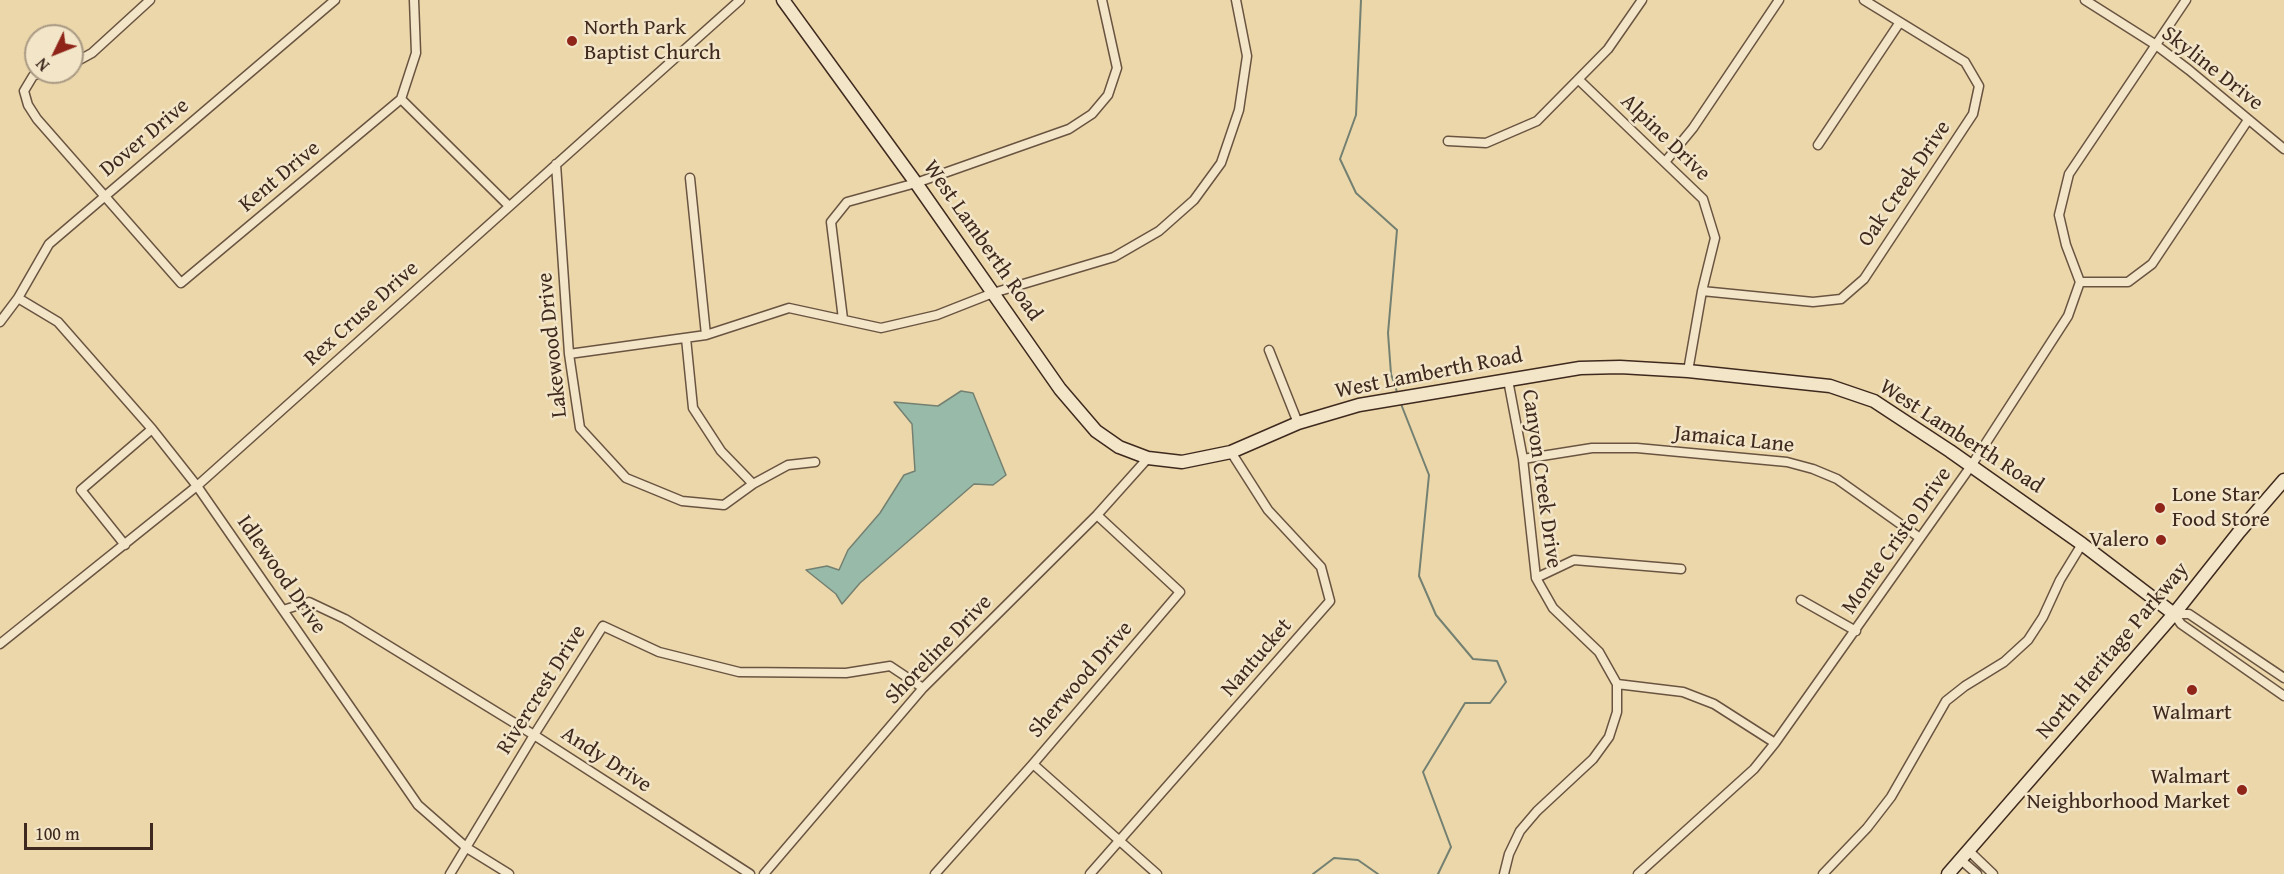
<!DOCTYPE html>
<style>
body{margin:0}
#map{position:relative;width:2284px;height:874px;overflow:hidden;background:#ebd7aa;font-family:"Gentium Book Plus",serif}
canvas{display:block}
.north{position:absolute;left:24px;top:24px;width:60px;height:60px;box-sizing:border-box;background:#f2e5c8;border:2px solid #aa9a84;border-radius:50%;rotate:227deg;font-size:16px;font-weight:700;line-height:24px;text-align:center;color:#3f291e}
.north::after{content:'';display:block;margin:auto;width:21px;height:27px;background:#8f2418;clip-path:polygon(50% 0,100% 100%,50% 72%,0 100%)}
.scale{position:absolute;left:24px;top:823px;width:129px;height:27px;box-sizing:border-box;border:3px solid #3f291e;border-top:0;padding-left:8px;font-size:18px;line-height:21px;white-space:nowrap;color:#3f291e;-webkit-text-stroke:4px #f2e5c8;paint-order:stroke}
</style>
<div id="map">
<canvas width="2284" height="874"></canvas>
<div class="north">N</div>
<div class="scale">100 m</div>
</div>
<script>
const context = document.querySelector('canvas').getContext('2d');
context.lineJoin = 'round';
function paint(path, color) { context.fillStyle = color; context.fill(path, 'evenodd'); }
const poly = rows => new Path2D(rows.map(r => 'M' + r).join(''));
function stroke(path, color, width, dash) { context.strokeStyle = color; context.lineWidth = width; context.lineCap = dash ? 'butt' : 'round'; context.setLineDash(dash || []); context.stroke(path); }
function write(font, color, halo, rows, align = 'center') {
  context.font = font + ' "Gentium Book Plus",serif'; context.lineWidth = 5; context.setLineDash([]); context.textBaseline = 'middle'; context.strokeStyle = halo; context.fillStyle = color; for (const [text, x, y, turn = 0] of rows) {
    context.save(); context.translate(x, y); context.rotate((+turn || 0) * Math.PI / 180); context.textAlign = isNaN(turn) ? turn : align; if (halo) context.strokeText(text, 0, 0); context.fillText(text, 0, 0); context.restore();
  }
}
const water = poly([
 [961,391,973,393,1006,475,993,485,974,484,860,583,842,604,836,594,806,570,827,566,839,570,848,550,880,513,904,475,915,471,912,424,894,402,938,406,961,391]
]);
paint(water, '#98baa8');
stroke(water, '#748071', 1.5);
stroke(poly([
 [1361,0,1356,115,1340,159,1356,193,1397,230,1388,333,1391,374,1398,395],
 [1401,404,1429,475,1419,576,1436,615,1473,659,1497,661,1506,682,1490,703,1465,703,1423,772,1451,847,1438,874],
 [1313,874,1334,858,1358,860,1378,874]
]), '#748071', 2);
const street = poly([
 [2085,0,2156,45,2189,70,2284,149],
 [72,64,92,53,150,0],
 [42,72,33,76,24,91,28,105,37,119,181,283,401,99],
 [1579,80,1703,199,1715,238,1702,291,1688,371],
 [401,99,509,206],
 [401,99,416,53,414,0],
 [1448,141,1486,143,1537,121,1608,49,1642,0],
 [1818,145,1900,22],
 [1665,162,1693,128,1779,0],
 [556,164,569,354,580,428,626,478,682,501,724,505,753,484,788,465,815,462],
 [690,178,706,335],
 [2080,282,2128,282,2152,264,2248,120],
 [1702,291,1813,302,1841,299,1864,279,1973,114,1979,86,1965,62,1864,0],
 [18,298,58,322,152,429,197,486,418,805,467,848,509,874],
 [843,319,831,222,847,202,916,183,1069,129,1092,114,1108,95,1117,68,1102,0],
 [0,322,18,298,49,244,335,0],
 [686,338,693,408,721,451,753,484],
 [1269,350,1298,423],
 [569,354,706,335,789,308,881,328,937,315,993,293,1114,257,1159,231,1194,200,1221,163,1239,110,1247,56,1236,0],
 [1523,459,1592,448,1637,448,1787,462,1813,469,1837,479,1920,538],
 [125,545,81,490,152,429],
 [1536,578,1574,560,1681,569],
 [1801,600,1856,631],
 [283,610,309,602,345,619,534,735,750,874],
 [2174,614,2181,624,2284,696],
 [2174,614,2189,614,2284,678],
 [0,644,197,486,740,0],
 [1617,684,1683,692,1714,704,1775,743],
 [1033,764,1157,874],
 [1969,851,1993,874],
 [1961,860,1977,874],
 [450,874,534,735,603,626,659,652,739,672,846,673,890,666,923,688],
 [764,874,923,688,1097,515,1148,458],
 [935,874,1033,764,1180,592,1097,515],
 [1090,874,1330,601,1321,567,1268,510,1231,452],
 [1504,874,1509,854,1520,831,1537,811,1593,759,1609,737,1617,712,1617,684,1599,652,1553,608,1536,578,1523,459,1508,380],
 [1638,874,1754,769,1775,743,1971,466,2068,316,2080,282,2066,245,2059,215,2069,174,2186,0],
 [1823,874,1867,828,1891,797,1946,701,1965,686,2004,662,2028,640,2043,617,2060,580,2082,544]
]);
const secondary = poly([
 [783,0,916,183,1060,389,1096,431,1119,447,1148,458,1182,462,1231,452,1298,423,1359,405,1580,368,1620,367,1688,371,1830,386,1874,401,1950,451,2082,544,2174,614],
 [1948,874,2174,614,2239,532,2284,480]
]);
stroke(street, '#6a5441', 11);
stroke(secondary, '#3f291e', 15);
stroke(street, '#f2e5c8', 8);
stroke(secondary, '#f2e5c8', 12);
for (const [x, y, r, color] of [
 [572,41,6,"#8f2418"],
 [2160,508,6,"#8f2418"],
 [2161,540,6,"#8f2418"],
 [2192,690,6,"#8f2418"],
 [2242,790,6,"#8f2418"]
]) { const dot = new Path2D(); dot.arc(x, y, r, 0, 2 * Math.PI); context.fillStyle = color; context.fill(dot); stroke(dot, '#f2e5c8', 2); }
write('22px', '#3f291e', '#f2e5c8', [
 ["North Park",584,28],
 ["Baptist Church",584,53],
 ["Lone Star",2172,495],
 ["Food Store",2172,520],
 ["Valero",2149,540,"right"],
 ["Walmart",2192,713,"center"],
 ["Walmart",2230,777,"right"],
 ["Neighborhood Market",2230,802,"right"]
], 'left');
write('22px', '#3f291e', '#f2e5c8', [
 ["Skyline Drive",2212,69,38],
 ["Dover Drive",145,138,-40],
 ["Alpine Drive",1665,138,44],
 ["Kent Drive",280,177,-40],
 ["Oak Creek Drive",1905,184,-56],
 ["West Lamberth Road",982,241,55],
 ["Rex Cruse Drive",362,314,-42],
 ["Lakewood Drive",553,345,-96],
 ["West Lamberth Road",1429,374,-11],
 ["West Lamberth Road",1961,437,33],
 ["Jamaica Lane",1734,440,6],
 ["Canyon Creek Drive",1541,479,82],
 ["Monte Cristo Drive",1897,541,-55],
 ["Idlewood Drive",281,575,55],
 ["Shoreline Drive",939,650,-46],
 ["North Heritage Parkway",2113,651,-50],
 ["Nantucket",1257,658,-49],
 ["Sherwood Drive",1081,680,-49],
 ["Rivercrest Drive",542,690,-58],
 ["Andy Drive",606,760,33]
]);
</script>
